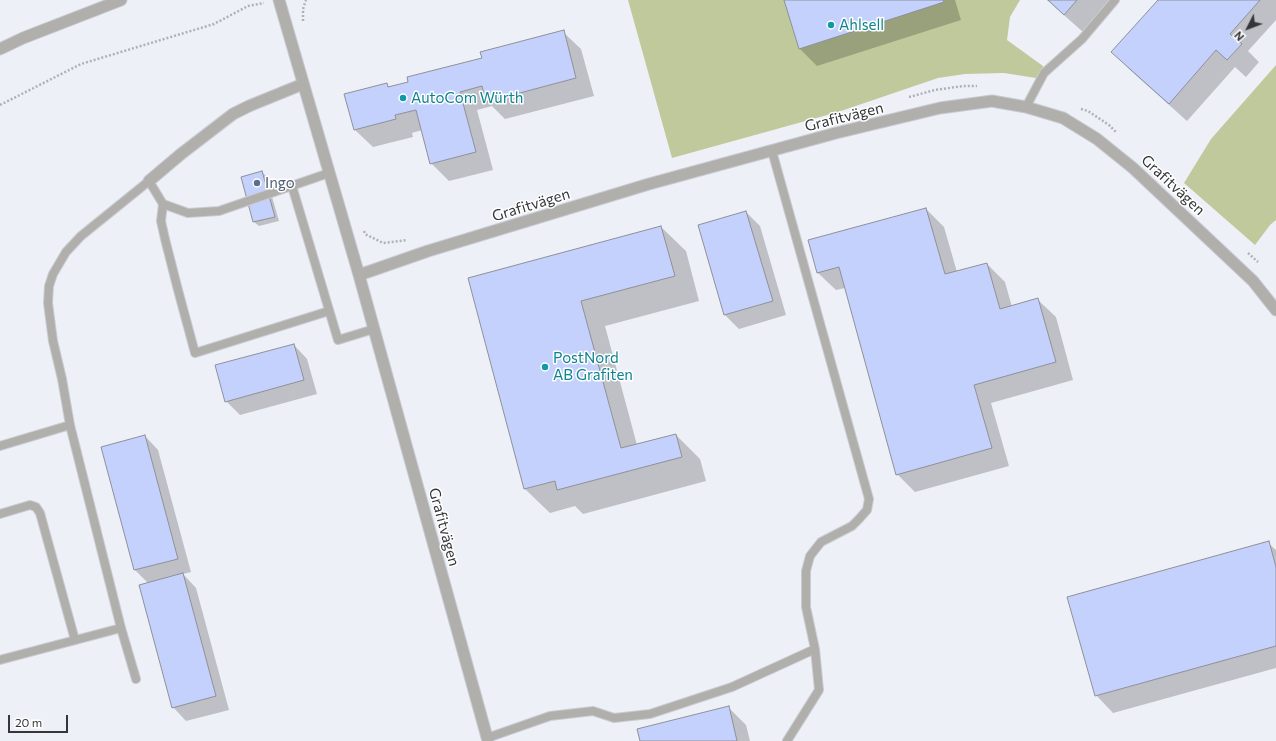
<!DOCTYPE html>
<meta charset="utf-8">
<style>
body{margin:0}
#map{position:relative;width:1276px;height:741px;overflow:hidden;background:#eef0f8;font-family:Commissioner,sans-serif}
canvas{display:block}
.north{position:absolute;left:1228px;top:8px;width:40px;height:40px;-webkit-text-stroke:3px #fff;paint-order:stroke;rotate:228deg;font-size:11px;font-weight:700;line-height:16px;text-align:center;color:#353639}
.north::after{content:'';display:block;margin:auto;width:14px;height:18px;background:#353639;clip-path:polygon(50% 0,100% 100%,50% 72%,0 100%)}
.scale{position:absolute;left:8px;top:715px;width:60px;height:18px;box-sizing:border-box;border:2px solid #353639;border-top:0;padding-left:5px;font-size:12px;line-height:14px;white-space:nowrap;color:#353639;-webkit-text-stroke:3px #fff;paint-order:stroke}
</style>
<div id="map">
<canvas width="1276" height="741"></canvas>
<div class="north">N</div>
<div class="scale">20 m</div>
</div>
<script>
const context = document.querySelector('canvas').getContext('2d');
context.lineJoin = 'round';
function paint(path, color) { context.fillStyle = color; context.fill(path, 'evenodd'); }
const poly = rows => new Path2D(rows.map(r => 'M' + r).join(''));
function stroke(path, color, width, dash) { context.strokeStyle = color; context.lineWidth = width; context.lineCap = dash ? 'butt' : 'round'; context.setLineDash(dash || []); context.stroke(path); }
function write(font, color, halo, rows, align = 'center') {
  context.font = font + ' Commissioner,sans-serif'; context.lineWidth = 3; context.setLineDash([]); context.textBaseline = 'middle'; context.strokeStyle = halo; context.fillStyle = color; for (const [text, x, y, turn = 0] of rows) {
    context.save(); context.translate(x, y); context.rotate((+turn || 0) * Math.PI / 180); context.textAlign = isNaN(turn) ? turn : align; if (halo) context.strokeText(text, 0, 0); context.fillText(text, 0, 0); context.restore();
  }
}
paint(poly([
 [628,0,1020,0,1010,17,1007,40,1043,66,1043,72,1036,78,1004,73,965,74,938,78,838,112,672,158],
 [1276,65,1276,220,1270,225,1255,245,1184,183,1211,139]
]), '#c0c99b');
paint(poly([
 [785,0,955,0,961,20,817,66,799,48],
 [1047,0,1111,0,1083,32],
 [1159,0,1276,0,1276,20,1248,51,1259,62,1246,77,1235,67,1187,121,1130,70,1113,52],
 [563,32,581,49,594,96,505,119,492,106,477,110,493,170,449,181,431,163,422,130,412,133,413,137,373,147,355,130,386,84,390,88],
 [262,172,266,176,279,221,259,226,254,222,242,178],
 [926,209,944,227,957,272,987,264,1005,282,1012,307,1038,300,1056,317,1073,380,991,403,1009,466,915,492,897,474,845,288,836,290,818,273],
 [746,212,760,226,786,315,739,329,725,315,699,226],
 [661,227,686,251,699,301,605,326,637,445,676,435,700,459,706,481,583,514,575,506,550,513,525,489,469,278],
 [294,345,307,359,317,394,240,415,226,401],
 [145,436,158,450,191,572,183,574,196,588,229,710,186,721,173,707,148,583,135,570,102,448],
 [1268,543,1276,550,1276,668,1113,713,1096,695],
 [728,707,746,725,750,741,641,741]
]), '#0003');
const building = poly([
 [784,0,943,0,944,2,799,49,784,0],
 [1048,0,1077,0,1064,15,1048,0],
 [1158,0,1260,0,1230,34,1242,44,1227,60,1216,50,1169,104,1111,52,1158,0],
 [564,30,576,78,486,102,482,86,460,92,476,152,430,164,416,110,395,115,396,119,354,130,344,94,387,83,388,87,408,82,407,77,482,58,480,52,564,30],
 [262,171,275,217,253,222,241,177,262,171],
 [926,208,945,274,987,263,1000,309,1038,298,1056,362,974,385,992,448,896,475,839,267,817,273,808,240,926,208],
 [746,211,773,301,724,315,698,225,746,211],
 [661,226,675,276,581,301,621,448,676,434,682,457,557,490,555,481,524,489,468,278,661,226],
 [294,344,304,380,225,402,215,365,294,344],
 [145,435,178,559,134,570,101,447,145,435],
 [1269,541,1276,567,1276,646,1095,696,1067,597,1269,541],
 [183,573,216,696,172,708,139,585,183,573],
 [729,706,737,741,640,741,637,729,729,706]
]);
paint(building, '#c5d1fd');
stroke(building, '#8e9097', 1);
const service = poly([
 [1026,107,1044,73,1082,39,1115,0],
 [772,151,869,499,867,510,859,519,852,526,821,542,810,556,806,571,806,607,815,649],
 [292,186,338,340,374,329],
 [163,204,161,221,165,239,178,290,195,353,329,311],
 [0,446,70,425],
 [0,514,30,505,36,507,40,513,75,640],
 [0,660,121,628],
 [136,679,121,628,70,425,62,379,53,341,48,303,49,286,53,274,66,252,81,236,149,181,163,204,188,213,219,211,329,173],
 [487,738,550,716,593,711,614,718,650,714,732,687,815,649,819,690,787,741]
]);
const minor = poly([
 [279,0,359,275,488,741],
 [149,181,181,154,233,114,249,106,303,84],
 [359,275,428,251,649,184,836,133,940,108,992,101,1026,107,1063,118,1097,139,1133,168,1253,281,1276,310]
]);
const tertiary = poly([
 [0,49,23,38,121,0]
]);
stroke(service, '#c9cbd2', 10);
stroke(minor, '#c9cbd2', 13);
stroke(tertiary, '#c9cbd2', 13);
stroke(poly([
 [303,21,303,9,306,0],
 [909,97,935,90,963,86,977,86],
 [0,105,81,64,214,24,248,6,264,3],
 [1081,109,1088,111,1109,125,1116,132],
 [364,231,365,234,383,243,407,240],
 [1248,253,1258,262]
]), '#b0b1b8', 2.5, [2, 2]);
stroke(service, '#b1afac', 8);
stroke(minor, '#b1afac', 11);
stroke(tertiary, '#b1afac', 11);
for (const [x, y, r, color] of [
 [831,25,4,"#0f9aa8"],
 [403,98,4,"#0f9aa8"],
 [257,183,4,"#5c6f8a"],
 [545,367,4,"#0f9aa8"]
]) { const dot = new Path2D(); dot.arc(x, y, r, 0, 2 * Math.PI); context.fillStyle = color; context.fill(dot); stroke(dot, '#fff', 1.5); }
write('15px', '#0d838f', '#fff', [
 ["Ahlsell",839,25],
 ["AutoCom Würth",411,98],
 ["PostNord",553,358],
 ["AB Grafiten",553,375]
], 'left');
write('15px', '#353639', '#fff', [
 ["Grafitvägen",844,117,-14],
 ["Grafitvägen",1173,185,43],
 ["Grafitvägen",531,205,-17],
 ["Grafitvägen",444,527,75]
]);
write('15px', '#4e5e75', '#fff', [
 ["Ingo",265,183]
], 'left');
</script>
